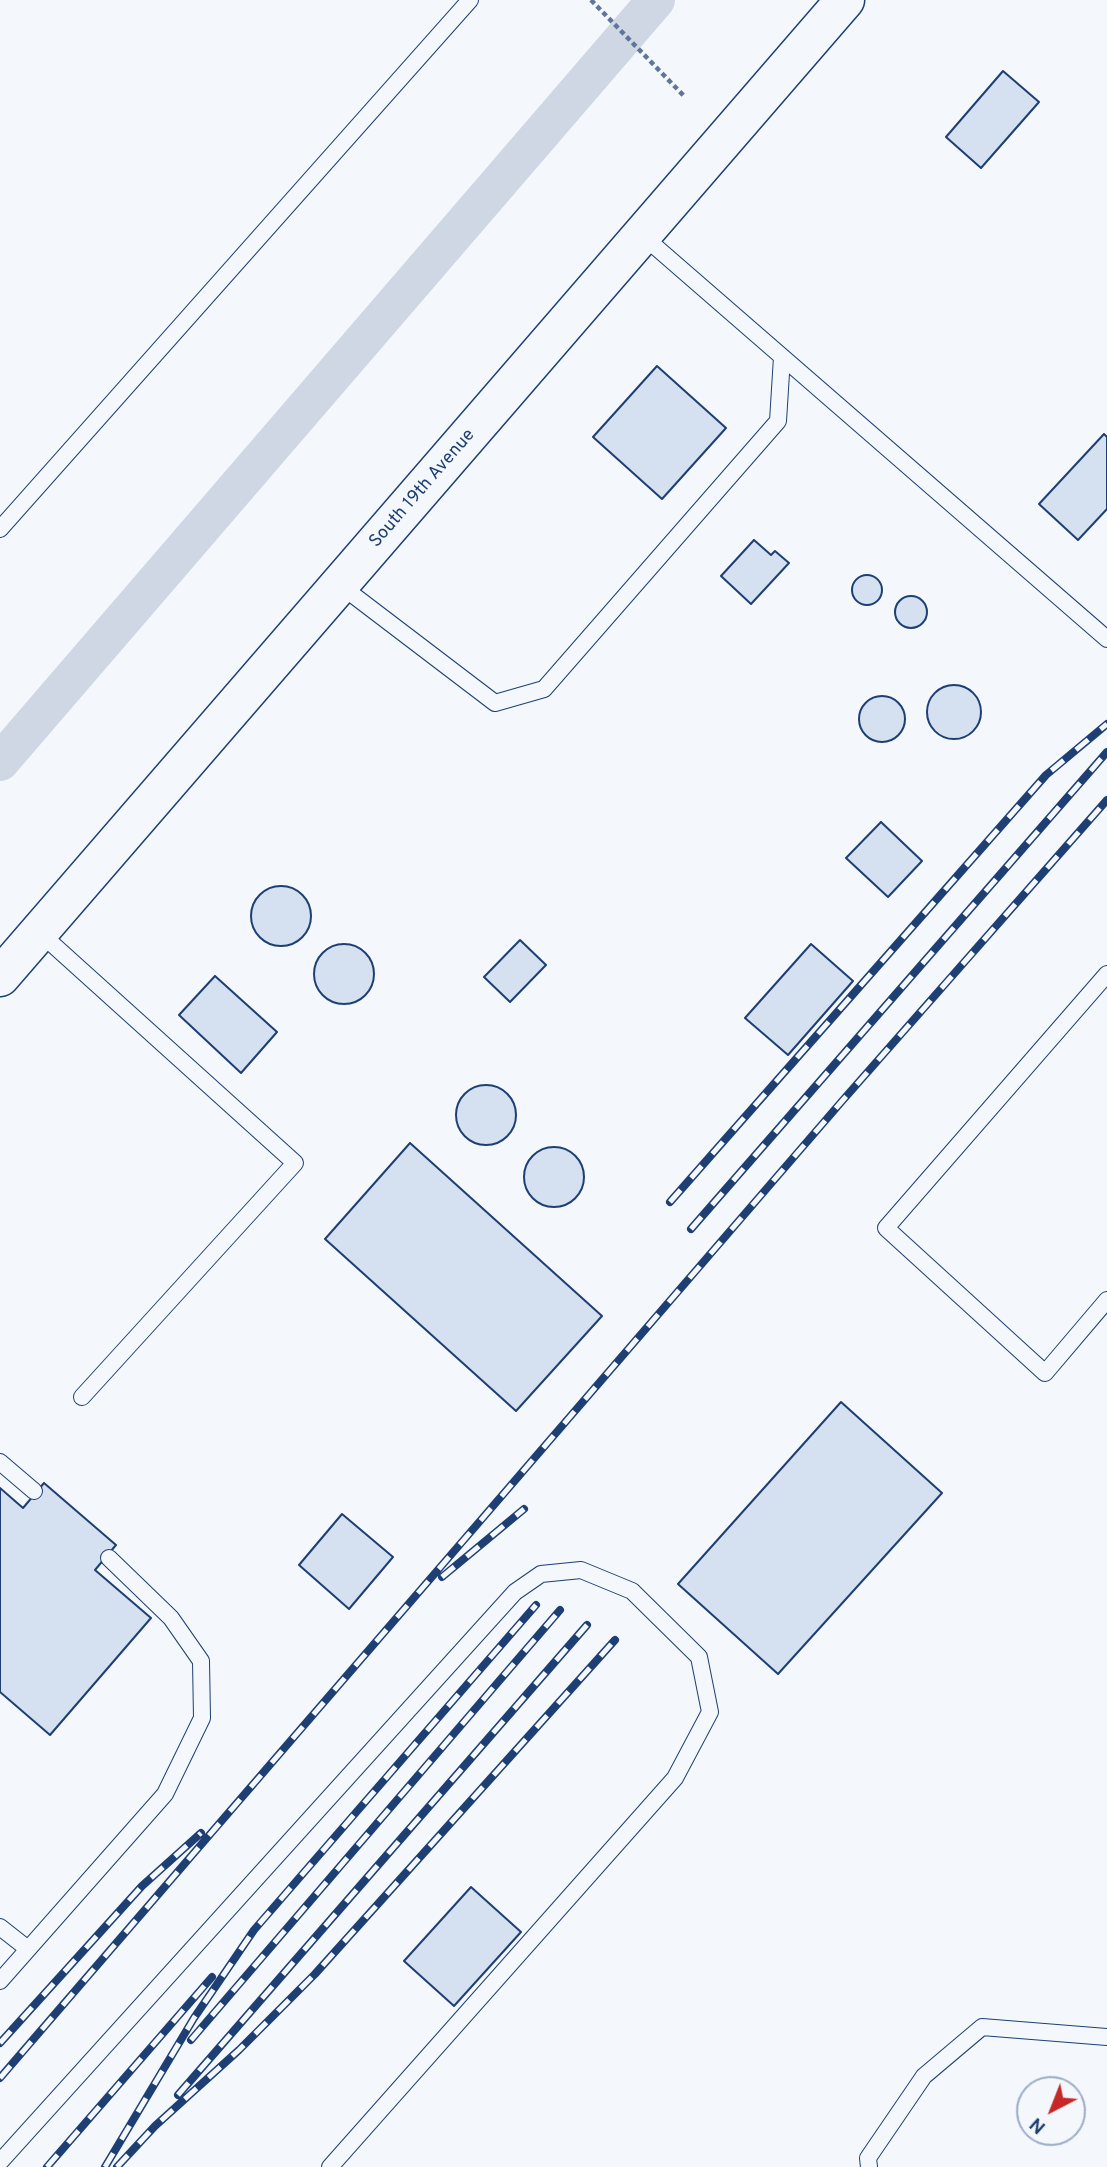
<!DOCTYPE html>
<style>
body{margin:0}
#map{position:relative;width:1107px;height:2167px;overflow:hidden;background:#f4f7fb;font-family:Overpass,sans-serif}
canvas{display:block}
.north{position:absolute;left:1016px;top:2076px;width:70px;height:70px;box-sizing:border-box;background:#f4f7fb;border:2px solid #9eadc5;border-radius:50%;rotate:222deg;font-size:19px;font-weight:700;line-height:28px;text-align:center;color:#1d3f73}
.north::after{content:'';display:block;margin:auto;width:24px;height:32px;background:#c62828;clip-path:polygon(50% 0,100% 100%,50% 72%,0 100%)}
</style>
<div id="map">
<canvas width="1107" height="2167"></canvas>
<div class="north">N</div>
</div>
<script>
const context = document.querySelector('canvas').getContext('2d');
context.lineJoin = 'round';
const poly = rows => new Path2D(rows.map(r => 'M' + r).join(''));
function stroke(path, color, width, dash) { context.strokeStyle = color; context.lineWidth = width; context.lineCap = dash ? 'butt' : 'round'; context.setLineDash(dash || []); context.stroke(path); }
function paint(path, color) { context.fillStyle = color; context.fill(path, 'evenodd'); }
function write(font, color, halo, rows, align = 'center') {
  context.font = font + ' Overpass,sans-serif'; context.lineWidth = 5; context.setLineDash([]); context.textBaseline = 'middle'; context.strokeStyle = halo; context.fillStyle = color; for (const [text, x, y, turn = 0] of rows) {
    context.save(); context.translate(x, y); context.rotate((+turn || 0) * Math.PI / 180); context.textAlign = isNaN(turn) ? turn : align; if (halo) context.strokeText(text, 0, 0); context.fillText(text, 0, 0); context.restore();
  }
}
stroke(poly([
 [0,762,656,0]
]), '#cfd7e4', 38);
const building = poly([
 [1003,71,1039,102,981,168,946,137,1003,71],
 [657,366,726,428,662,499,593,437,657,366],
 [1104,434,1107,437,1107,509,1078,540,1039,504,1104,434],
 [754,540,771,555,775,551,789,563,751,604,721,576,754,540],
 '852 590a15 15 0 1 1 30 0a15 15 0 1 1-30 0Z',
 '895 612a16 16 0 1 1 32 0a16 16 0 1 1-32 0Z',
 '927 712a27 27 0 1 1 54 0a27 27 0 1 1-54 0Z',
 '859 719a23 23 0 1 1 46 0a23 23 0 1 1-46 0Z',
 [881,822,922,861,888,897,846,858,881,822],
 '251 916a30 30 0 1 1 60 0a30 30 0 1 1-60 0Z',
 [520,940,546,965,510,1002,484,977,520,940],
 [811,944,853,981,788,1055,745,1018,811,944],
 '314 974a30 30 0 1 1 60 0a30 30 0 1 1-60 0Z',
 [215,976,277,1032,241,1073,179,1015,215,976],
 '456 1115a30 30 0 1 1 60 0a30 30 0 1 1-60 0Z',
 [410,1143,602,1316,516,1411,325,1239,410,1143],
 '524 1177a30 30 0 1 1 60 0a30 30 0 1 1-60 0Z',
 [841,1402,942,1493,778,1674,678,1584,841,1402],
 [44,1483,116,1545,95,1570,151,1618,50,1735,0,1692,0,1488,23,1508,44,1483],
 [342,1514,393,1557,349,1609,299,1565,342,1514],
 [471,1887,521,1932,454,2006,404,1961,471,1887]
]);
paint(building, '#d5e0f0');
stroke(building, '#1d3f73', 2);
const lane = poly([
 [642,235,1107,639],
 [0,529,470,0],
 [340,585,495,703,544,689,778,421,782,357],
 [39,932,295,1163,82,1397],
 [1107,974,886,1228,1045,1373,1107,1300],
 [0,1462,34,1491],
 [0,1927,28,1949],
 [0,1981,165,1794,202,1718,201,1661,171,1618,109,1558],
 [0,2162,515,1592,541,1574,581,1570,632,1591,699,1657,710,1712,675,1778,330,2167],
 [869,2167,868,2158,924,2076,982,2027,1107,2037]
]);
const primary = poly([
 [0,977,845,0]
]);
stroke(lane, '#1d3f73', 18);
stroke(primary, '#1d3f73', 41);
stroke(poly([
 [591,0,685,97]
]), '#5e769c', 4.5, [5, 3.5]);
stroke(lane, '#f4f7fb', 16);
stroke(primary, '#f4f7fb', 38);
const rail = poly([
 [670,1202,1046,775,1107,724],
 [691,1229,1107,752],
 [442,1577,524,1509],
 [191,2040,560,1610],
 [0,2043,142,1886,201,1833],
 [0,2078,843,1100,1107,800],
 [178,2095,587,1625],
 [47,2167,212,1977],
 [105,2167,194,2018,254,1930,536,1605],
 [117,2167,155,2126,239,2050,315,1974,615,1640]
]);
stroke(rail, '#1d3f73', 8);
stroke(rail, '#f4f7fb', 5, [16]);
write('18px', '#1d3f73', '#f4f7fb', [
 ["South 19th Avenue",423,489,-49]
]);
</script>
